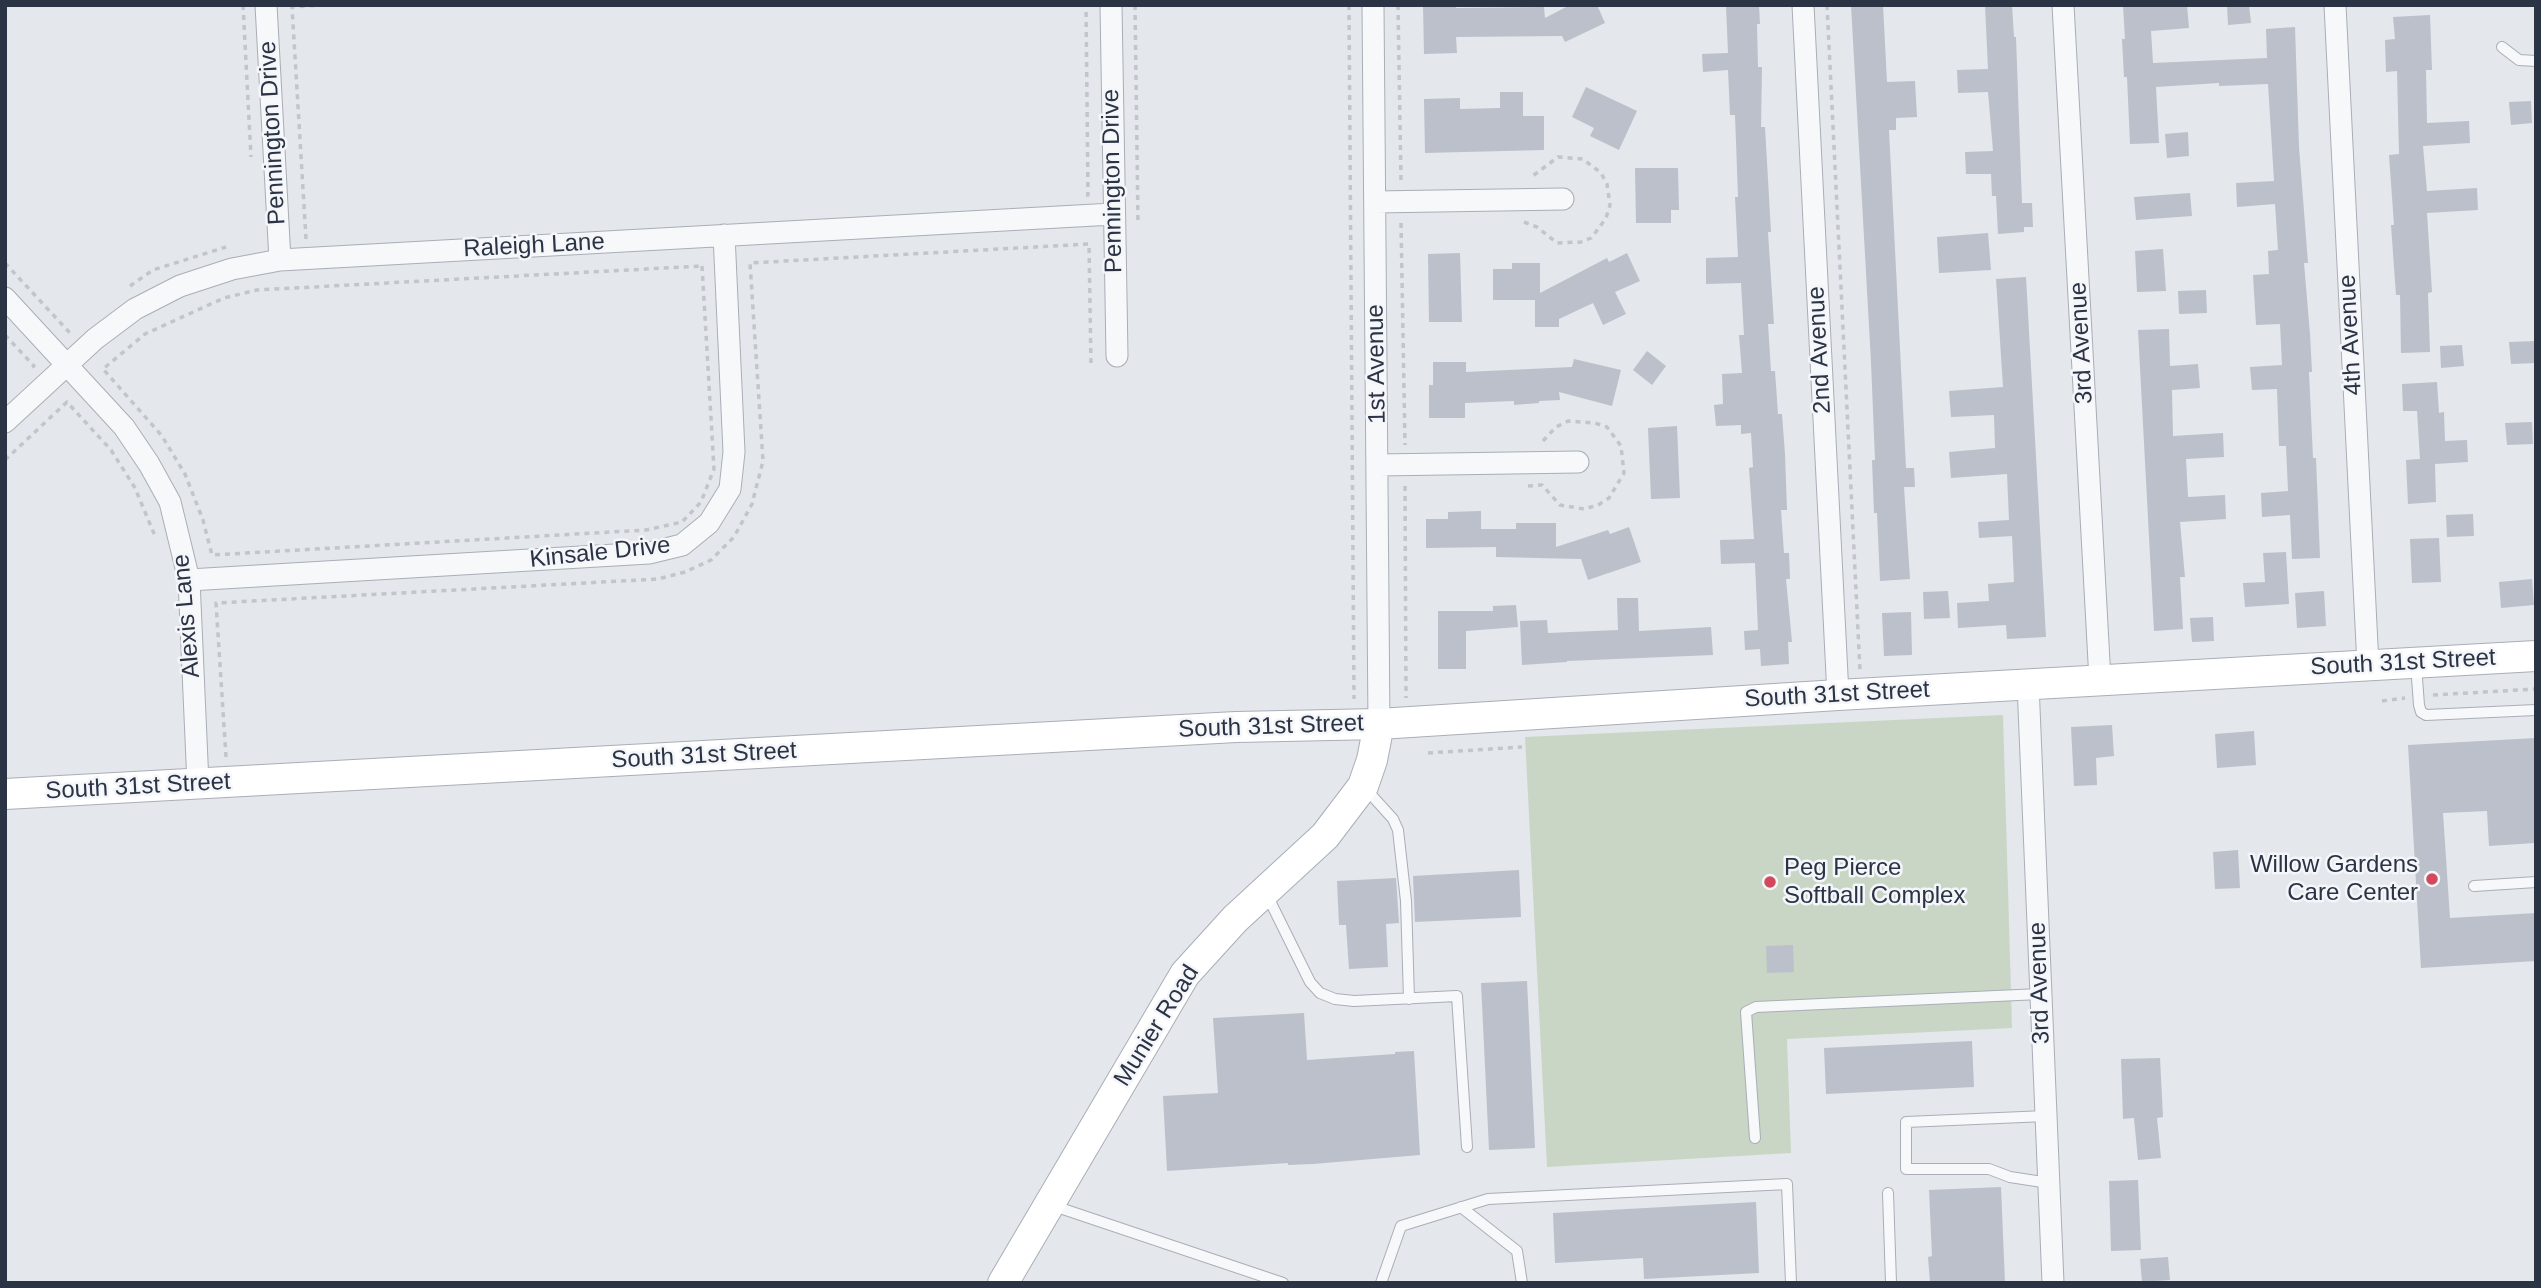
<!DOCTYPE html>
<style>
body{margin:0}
#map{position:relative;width:2541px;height:1288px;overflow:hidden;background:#e4e7ec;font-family:Helvetica,sans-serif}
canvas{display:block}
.frame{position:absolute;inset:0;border:7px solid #2b3445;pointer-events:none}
</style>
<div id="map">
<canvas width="2541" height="1288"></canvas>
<div class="frame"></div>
</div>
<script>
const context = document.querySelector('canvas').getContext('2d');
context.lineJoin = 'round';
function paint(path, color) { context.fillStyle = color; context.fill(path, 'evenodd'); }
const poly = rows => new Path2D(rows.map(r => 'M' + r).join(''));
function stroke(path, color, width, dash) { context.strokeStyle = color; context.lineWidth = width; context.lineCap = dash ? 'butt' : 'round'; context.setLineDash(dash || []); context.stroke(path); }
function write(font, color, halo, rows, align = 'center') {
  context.font = font + ' Helvetica,sans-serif'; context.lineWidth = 5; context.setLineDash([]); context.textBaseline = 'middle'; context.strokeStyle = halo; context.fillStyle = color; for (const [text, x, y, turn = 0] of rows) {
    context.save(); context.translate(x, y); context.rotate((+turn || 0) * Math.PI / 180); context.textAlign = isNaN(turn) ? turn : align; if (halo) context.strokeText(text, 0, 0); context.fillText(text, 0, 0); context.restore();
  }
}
paint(poly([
 [2003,715,2012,1028,1787,1039,1791,1153,1547,1167,1525,737]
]), '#c9d6c5');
paint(poly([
 [1423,5,1456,5,1456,8,1544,7,1545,18,1570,5,1597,5,1605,23,1565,42,1562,36,1456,37,1457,53,1424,54],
 [1726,5,1759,5,1760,24,1757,24,1758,67,1762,67,1761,127,1765,127,1771,232,1768,232,1774,324,1768,324,1771,371,1775,371,1778,414,1782,414,1785,454,1787,510,1781,510,1784,553,1789,553,1790,579,1786,579,1792,642,1788,642,1789,664,1761,666,1760,649,1745,650,1744,631,1758,630,1755,563,1721,564,1720,540,1754,539,1749,468,1753,467,1751,433,1741,434,1741,425,1716,426,1714,405,1723,404,1722,374,1742,373,1739,335,1744,335,1741,283,1706,284,1706,258,1738,257,1735,197,1738,197,1735,115,1730,115,1728,70,1703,72,1702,54,1728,53],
 [1851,5,1883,5,1887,82,1915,81,1917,117,1896,118,1896,130,1889,130,1906,468,1914,468,1915,487,1904,487,1910,579,1880,581,1877,513,1874,513,1872,460,1875,460,1871,362],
 [1985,5,2012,5,2014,37,2016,37,2022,203,2032,203,2033,227,2024,227,2024,232,1998,234,1996,196,1992,196,1991,174,1966,174,1965,152,1993,151,1988,92,1958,93,1957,70,1988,69],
 [2123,5,2187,5,2189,28,2151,31,2153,63,2267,58,2266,29,2295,27,2299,147,2308,263,2304,263,2310,334,2312,372,2309,372,2313,458,2316,458,2320,558,2292,559,2290,515,2262,517,2261,493,2288,491,2286,446,2279,446,2277,389,2252,390,2250,367,2282,365,2280,324,2256,325,2253,275,2269,274,2268,251,2278,250,2275,204,2237,207,2236,183,2274,181,2268,84,2219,86,2219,83,2156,87,2159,143,2130,144,2127,77,2124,77,2122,39,2125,39],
 [2227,5,2249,5,2251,23,2228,25],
 [2430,15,2432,70,2426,70,2427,123,2469,121,2470,143,2423,146,2427,191,2477,188,2478,210,2427,213,2432,292,2428,293,2430,352,2401,353,2400,295,2396,295,2391,225,2394,225,2389,155,2399,154,2397,71,2386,72,2385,40,2395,39,2393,17],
 [1586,87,1637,111,1619,150,1590,136,1594,128,1572,117],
 [1500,92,1523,92,1523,116,1544,116,1544,150,1425,153,1424,99,1460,98,1460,109,1500,108],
 [2531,101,2532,123,2511,125,2509,102],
 [2188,132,2189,156,2167,158,2165,134],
 [1635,168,1678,168,1679,210,1671,210,1671,223,1636,223],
 [2190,193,2192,216,2136,220,2134,197],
 [1988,233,1991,270,1939,273,1937,237],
 [2163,249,2166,291,2137,292,2135,251],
 [1460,253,1462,322,1429,322,1428,254],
 [1627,253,1640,281,1615,292,1626,314,1603,325,1593,303,1559,319,1559,327,1535,327,1535,300,1493,300,1493,269,1512,269,1512,263,1540,263,1540,293,1607,258,1609,262],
 [2026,277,2046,637,2007,639,2006,625,1958,628,1957,603,1989,601,1988,584,2014,582,2012,536,1979,538,1978,522,2009,520,2007,474,1951,478,1949,452,1995,448,1994,415,1951,417,1949,391,2003,387,1996,279],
 [2206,290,2207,313,2179,314,2178,291],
 [2169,329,2170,366,2198,364,2200,388,2172,390,2173,436,2223,433,2224,457,2186,459,2188,497,2225,495,2226,519,2180,522,2185,577,2180,577,2183,629,2154,631,2138,330],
 [2536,341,2536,363,2511,364,2509,342],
 [2462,345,2464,366,2441,368,2440,346],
 [1647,351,1666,366,1652,385,1633,370],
 [1574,359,1621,370,1612,406,1559,392,1560,400,1539,401,1539,403,1514,405,1514,401,1465,403,1465,418,1429,418,1429,385,1433,385,1433,362,1466,362,1466,372,1572,367],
 [2437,382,2439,413,2444,412,2445,441,2467,440,2468,462,2435,464,2436,502,2408,504,2406,460,2420,459,2417,411,2403,411,2402,384],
 [2532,422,2533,444,2507,445,2505,423],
 [1677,426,1680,498,1651,499,1648,428],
 [1481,511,1481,529,1516,529,1516,523,1556,523,1556,547,1608,530,1610,534,1629,527,1641,562,1588,580,1581,559,1496,557,1496,547,1426,548,1426,519,1448,519,1448,512],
 [2473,514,2474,536,2447,537,2446,515],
 [2439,538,2441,582,2412,583,2410,539],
 [2286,552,2289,604,2245,607,2243,583,2265,582,2263,553],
 [2532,579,2534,605,2501,608,2499,582],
 [1948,591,1950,618,1924,619,1923,592],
 [2324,591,2326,626,2297,628,2295,593],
 [1617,598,1638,598,1639,631,1711,627,1713,655,1567,661,1567,662,1522,665,1520,621,1547,620,1548,633,1618,630],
 [1516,605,1518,627,1466,631,1466,669,1438,669,1438,611,1493,611,1493,606],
 [1911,612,1912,655,1884,656,1882,613],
 [2213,617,2214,641,2192,642,2190,618],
 [2112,725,2114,756,2096,758,2097,785,2074,786,2071,727],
 [2254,731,2256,765,2217,768,2215,734],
 [2536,738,2536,809,2534,809,2535,843,2489,846,2487,811,2443,813,2450,918,2536,913,2536,961,2421,968,2408,745],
 [2238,850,2240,888,2215,889,2213,852],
 [1519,870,1521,917,1415,922,1413,876],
 [1396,878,1399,923,1386,924,1388,967,1349,969,1346,925,1339,925,1337,881],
 [1793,945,1794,972,1767,973,1766,946],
 [1527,981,1535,1148,1489,1150,1481,983],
 [1304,1013,1307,1060,1395,1054,1395,1052,1414,1051,1420,1155,1313,1164,1288,1165,1288,1163,1167,1171,1163,1096,1218,1093,1213,1018],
 [1972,1041,1974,1087,1826,1094,1824,1048],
 [2160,1058,2163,1117,2157,1118,2161,1158,2138,1160,2134,1118,2123,1119,2121,1059],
 [2138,1180,2141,1250,2111,1251,2109,1181],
 [2001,1187,2005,1283,1930,1283,1928,1257,1932,1256,1929,1190],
 [1756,1202,1759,1273,1644,1279,1643,1258,1555,1263,1553,1213],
 [2168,1257,2170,1280,2142,1282,2140,1259]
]), '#bbc0ca');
const lane = poly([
 [2502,47,2519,60,2536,61],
 [2416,665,2419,705,2421,712,2426,715,2536,710],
 [1365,788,1393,819,1398,830,1406,901,1409,999],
 [2474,886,2536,882],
 [1266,893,1310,982,1320,993,1335,999,1354,1001,1457,996,1467,1147],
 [2046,1116,1906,1122,1906,1169,1989,1169,2010,1177,2049,1183],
 [1755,1138,1746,1012,1756,1007,2040,994],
 [1888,1193,1891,1283],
 [1051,1205,1283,1283],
 [1461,1207,1517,1251,1522,1283],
 [1381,1283,1401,1226,1488,1199,1787,1184,1791,1283]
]);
const street = poly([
 [266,5,280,260],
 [1111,5,1117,356],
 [1373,5,1379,724],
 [1803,5,1838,695],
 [2063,5,2100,680],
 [2335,5,2368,665],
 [1375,202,1563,199],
 [5,298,124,427,149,464,170,502,189,580,198,784],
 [5,422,95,339,135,309,180,286,232,269,280,260,1113,214],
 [1378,465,1578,462],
 [189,580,649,553,682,545,709,523,730,489,734,452,724,235],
 [2028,684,2053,1283]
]);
const secondary = poly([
 [5,794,1236,727,1379,724,1838,695,2536,656],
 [1003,1283,1185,974,1235,919,1325,836,1363,786,1372,760,1379,724]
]);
stroke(lane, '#a9aeb7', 12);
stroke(street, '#a9aeb7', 23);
stroke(secondary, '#a9aeb7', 32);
stroke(poly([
 [243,5,251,157],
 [1135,5,1138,224],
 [1349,5,1354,699],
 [1398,5,1401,181],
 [1827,5,1860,671],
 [1086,195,1088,195,1086,5],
 [1524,222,1537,227,1557,243,1581,242,1591,238,1599,228,1606,218,1610,205,1607,184,1601,173,1583,159,1558,157,1530,178],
 [1401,223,1405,445],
 [306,239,292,7,323,5],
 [5,263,70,333,71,331],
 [702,266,714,469,701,502,682,522,646,530,212,555,203,520,185,474,162,436,103,369,145,334,224,298,257,290,702,266],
 [130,286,153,270,226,247],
 [5,335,34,366,32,367],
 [5,460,67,402,111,450,135,488,155,536],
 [1405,486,1406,698],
 [1528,486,1542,485,1560,505,1584,509,1598,505,1609,498,1624,473,1621,446,1607,427,1595,423,1568,421,1556,427,1542,442],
 [2433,695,2536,689],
 [2382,701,2405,698],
 [1428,753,1522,747],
 [226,757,216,603,658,579,685,572,711,560,734,537,752,504,763,461,750,263,1089,244,1091,364]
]), '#c2c5cb', 3.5, [5, 5]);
stroke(lane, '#f7f8fa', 10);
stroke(street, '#f7f8fa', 21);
stroke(secondary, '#fff', 30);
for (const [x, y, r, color] of [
 [2432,879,7,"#d1495b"],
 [1770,882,7,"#d1495b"]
]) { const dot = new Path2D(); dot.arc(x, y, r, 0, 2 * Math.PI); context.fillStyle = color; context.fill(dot); stroke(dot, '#f4f6f9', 2.5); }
write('24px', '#2b3445', '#f4f6f9', [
 ["Pennington Drive",273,133,-93],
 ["Pennington Drive",1113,181,-91],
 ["Raleigh Lane",534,246,-3],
 ["4th Avenue",2351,335,-93],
 ["3rd Avenue",2082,343,-93],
 ["2nd Avenue",1820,350,-93],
 ["1st Avenue",1377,364,-91],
 ["Kinsale Drive",600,553,-6],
 ["Alexis Lane",187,616,-95],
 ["South 31st Street",2403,663,-3],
 ["South 31st Street",1837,695,-3],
 ["South 31st Street",1271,727,-2],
 ["South 31st Street",704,756,-3],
 ["South 31st Street",138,787,-3],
 ["3rd Avenue",2040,983,-92],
 ["Munier Road",1157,1026,-58]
]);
write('24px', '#2b3445', '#f4f6f9', [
 ["Willow Gardens",2418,865],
 ["Care Center",2418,893],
 ["Peg Pierce",1784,868,"left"],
 ["Softball Complex",1784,896,"left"]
], 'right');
</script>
